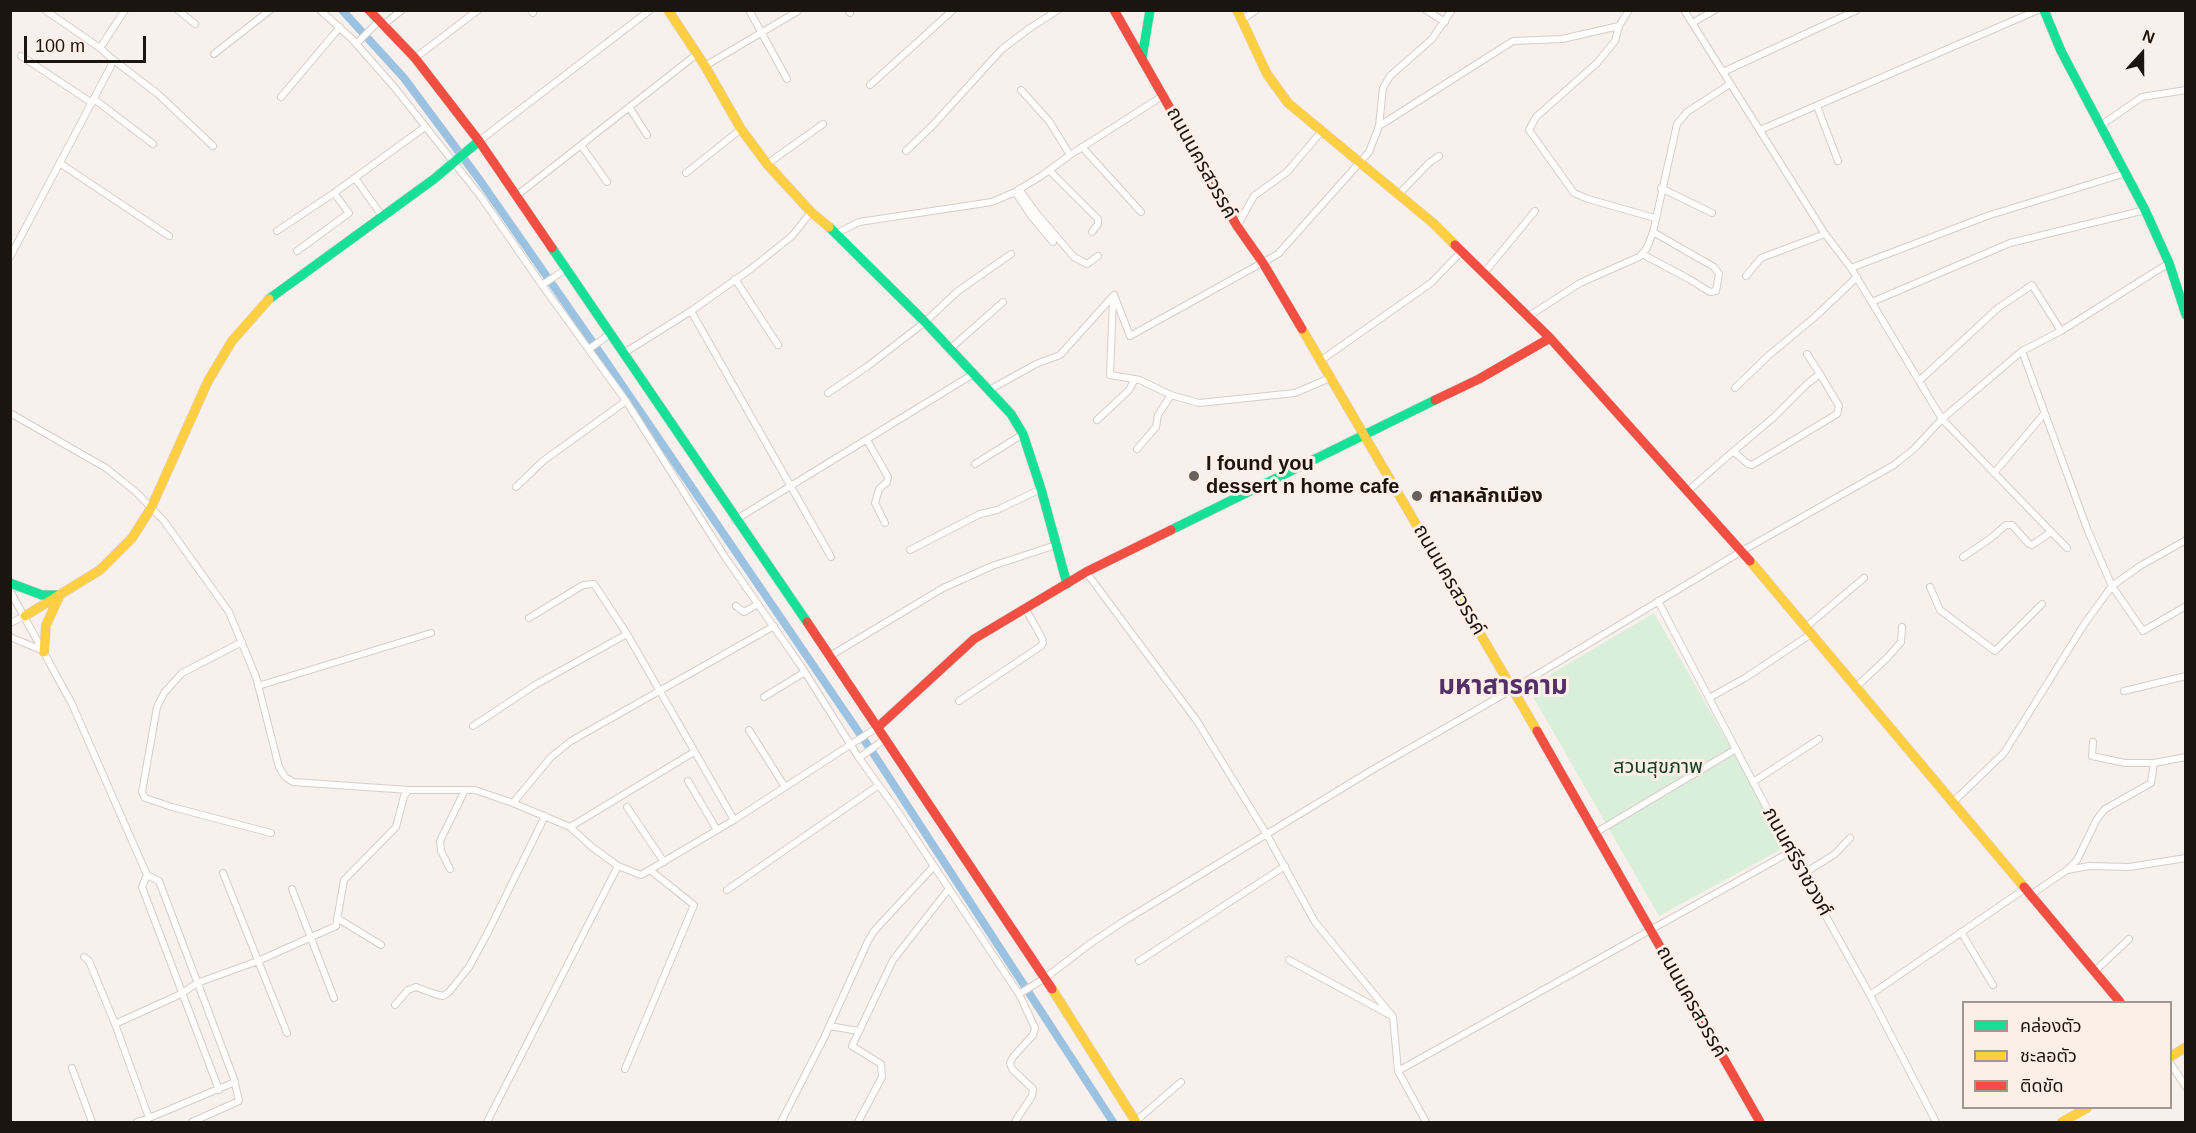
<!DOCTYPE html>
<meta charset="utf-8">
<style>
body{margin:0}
#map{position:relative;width:2196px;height:1133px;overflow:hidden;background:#f7f0ec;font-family:Arial,"Noto Sans Thai",sans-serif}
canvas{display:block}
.frame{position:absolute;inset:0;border:12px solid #1b140f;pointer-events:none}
.legend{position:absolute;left:1962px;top:1001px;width:210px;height:108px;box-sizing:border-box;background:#fcefe7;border:2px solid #a29791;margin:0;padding:8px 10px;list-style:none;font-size:18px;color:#1b140f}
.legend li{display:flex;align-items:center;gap:12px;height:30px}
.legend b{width:30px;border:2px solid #a29791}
.north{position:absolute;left:2112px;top:24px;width:60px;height:60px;-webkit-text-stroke:4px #fcefe7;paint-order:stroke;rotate:21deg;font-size:16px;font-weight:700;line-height:24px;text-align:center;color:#1b140f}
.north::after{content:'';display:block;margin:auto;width:21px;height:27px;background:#1b140f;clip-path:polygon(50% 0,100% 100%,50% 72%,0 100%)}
.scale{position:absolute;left:24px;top:36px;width:122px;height:27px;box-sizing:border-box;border:3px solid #1b140f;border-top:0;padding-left:8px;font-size:18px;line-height:21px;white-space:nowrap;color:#1b140f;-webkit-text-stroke:4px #fcefe7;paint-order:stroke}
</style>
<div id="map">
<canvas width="2196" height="1133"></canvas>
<div class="frame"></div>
<ul class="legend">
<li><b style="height:8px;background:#16e098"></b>คล่องตัว</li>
<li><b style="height:8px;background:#ffcf43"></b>ชะลอตัว</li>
<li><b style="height:8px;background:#f24e42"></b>ติดขัด</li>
</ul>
<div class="north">N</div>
<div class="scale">100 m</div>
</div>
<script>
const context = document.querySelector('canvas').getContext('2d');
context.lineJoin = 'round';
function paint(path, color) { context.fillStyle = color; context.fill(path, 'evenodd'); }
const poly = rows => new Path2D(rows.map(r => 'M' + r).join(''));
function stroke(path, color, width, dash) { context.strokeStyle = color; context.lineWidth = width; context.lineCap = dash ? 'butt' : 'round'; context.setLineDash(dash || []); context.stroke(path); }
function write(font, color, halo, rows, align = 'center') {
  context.font = font + ' Arial,"Noto Sans Thai",sans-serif'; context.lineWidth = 6; context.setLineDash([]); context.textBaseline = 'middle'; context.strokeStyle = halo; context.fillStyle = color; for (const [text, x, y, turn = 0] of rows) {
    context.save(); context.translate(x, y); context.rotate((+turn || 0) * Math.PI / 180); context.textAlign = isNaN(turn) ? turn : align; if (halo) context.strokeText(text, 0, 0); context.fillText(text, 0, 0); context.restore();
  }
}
paint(poly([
 [1654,613,1787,846,1659,916,1528,688]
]), '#daefd9');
stroke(poly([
 [342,10,404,78,479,179,603,357,877,759,1113,1122]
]), '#9bc2e0', 8);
const street = poly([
 [178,10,195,24],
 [320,10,352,39,395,88,481,197,542,285,626,401,725,557,801,666,859,758,896,809,1019,994,1035,1028,1033,1035,1013,1057,1010,1063,1012,1069,1033,1089,1032,1096,1016,1120],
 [531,10,533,13],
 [749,10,787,79],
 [848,10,850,13],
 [1426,10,1445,22],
 [1629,10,1619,26,1615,41,1597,63,1536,117,1529,130,1574,193,1588,199,1655,218],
 [1684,10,1825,234,1851,268,1942,419,2067,548],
 [1242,20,1256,10],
 [1692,23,1715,10],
 [384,24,402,10],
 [356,44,380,20],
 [100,48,125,10],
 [214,54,270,10],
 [21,56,92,103],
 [111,58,158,94,213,146],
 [415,58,478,10],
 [705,66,798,11],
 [1723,72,1857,10],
 [870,85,953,10],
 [1021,90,1049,121,1070,155],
 [281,97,340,27],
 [94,99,153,144],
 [1817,106,1838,161],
 [629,107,647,135],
 [1379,126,1513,41,1562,39,1619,26],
 [2100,126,2142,97,2186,90],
 [1760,130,2038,10],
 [479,141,650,10],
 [581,145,607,182],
 [1082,147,1141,212],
 [906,151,933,125,1002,49,1030,28,1058,10],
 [61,164,169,236],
 [767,164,823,124],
 [1049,170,1098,219,1098,224,1092,232],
 [686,173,741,129],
 [355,178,382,216],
 [1661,188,1712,213],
 [1019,189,1037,214,1074,257,1087,264,1098,256],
 [1015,192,1032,217,1053,242],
 [1398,195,1429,163,1439,156],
 [516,196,697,54],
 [1237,226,1254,196,1287,172,1321,132],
 [277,231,334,193,425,127],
 [837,233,859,222,992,202,1015,192,1041,176,1070,155,1164,95],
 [297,251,349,213,334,193],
 [1642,254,1689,279,1710,292,1716,291,1719,274,1714,267,1653,232],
 [10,257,111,66,111,58,100,48,45,10],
 [1851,268,1987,216,2126,173],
 [1484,273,1535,211],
 [1746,276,1761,258,1825,234],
 [735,279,778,345],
 [542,285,566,269],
 [1113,299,1110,375,1140,380,1171,395,1199,403,1295,393,1330,378],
 [1872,302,2010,243,2145,210],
 [691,311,831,557],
 [1529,316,1580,283,1639,257,1647,248,1653,232,1677,124,1687,112,1730,84],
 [951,348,1003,302],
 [589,349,610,334],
 [2022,351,2088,531,2112,586,2143,631,2186,606],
 [624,353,691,311,752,268,792,236,811,212],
 [1807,354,1820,374],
 [1320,361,1431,283,1462,251],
 [1919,381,1998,308,2032,285,2061,331],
 [1735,388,1768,356,1816,316,1857,277],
 [991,389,1036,364,1060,355,1114,295,1130,336,1278,254,1369,152,1379,126,1383,88,1390,76,1432,39,1452,10],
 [828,393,868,366,925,322,958,291,1011,254],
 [10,413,106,468,136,492,164,521,229,612,256,677,279,767,285,777,293,782,409,790],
 [1097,420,1129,390,1135,379],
 [867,440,888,477,887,482,879,489,875,503,885,523],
 [1137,449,1156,427,1158,415,1171,395],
 [975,464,1023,434],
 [1994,473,2044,414],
 [516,487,543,461,626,401],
 [1688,491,1722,461,1774,417,1807,384,1820,374,1839,406,1837,414,1752,465,1748,464,1734,452],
 [735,520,975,373],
 [910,550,980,514,997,510,1041,489],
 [1963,557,1991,538,2006,525,2012,525,2029,544,2032,545,2051,532],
 [1086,572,1197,721,1267,835,1315,922,1393,1017,1398,1071,1426,1122],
 [1930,587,1940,610,1995,651,2042,604],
 [10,591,72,704,147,875],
 [1658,601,1790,852,1870,995,1936,1122],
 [736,606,744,612,758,604],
 [529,618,583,585,594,584,627,634],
 [10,623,25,616],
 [1806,627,1864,578],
 [10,637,44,651],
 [242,642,182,673,164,693,157,707,142,792,145,798,172,807,271,833],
 [830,656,943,588,992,566,1056,545],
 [258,686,431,633],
 [1855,688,1887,658,1901,642,1902,627],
 [2124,691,2186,676],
 [764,697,805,672],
 [1709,698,1745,678,1811,634],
 [959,701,1041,646,1043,643,1042,638,1025,608],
 [473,726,535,685,627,634,734,820],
 [749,730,785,787],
 [2093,742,2092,756,2125,763,2154,763,2186,757],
 [859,758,885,739],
 [688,781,717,830],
 [1753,782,1819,739],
 [513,803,551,757,571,741,774,626],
 [1952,803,2004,753,2085,623,2112,586,2140,566,2186,540],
 [627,807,664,862],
 [570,827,694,752],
 [1595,833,1736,749],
 [450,869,441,851,440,841,465,790],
 [2067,870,2077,860,2097,819,2105,809,2151,783,2154,763],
 [223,873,287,1033],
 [1803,874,1835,854,1850,838],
 [292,889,334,998],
 [727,890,879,785],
 [2029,896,2067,870,2089,866,2129,867,2186,858],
 [337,918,381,945],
 [1961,932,1993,985],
 [84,957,89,961,115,1024],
 [1289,960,1390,1015],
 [1139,961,1285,866],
 [2094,972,2129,939],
 [1019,994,1045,978,1091,943,1124,921,1372,770,1513,689,1742,551,1894,465,1914,449,1942,419,2022,351,2061,331,2169,263],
 [1870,995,2023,890],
 [395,1005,408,990,416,987,435,994,443,996,449,992,469,967,487,934,545,816],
 [829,1026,859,1031],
 [2170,1063,2186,1087],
 [72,1068,92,1122],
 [625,1069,694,905,650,870],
 [1398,1071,1790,852],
 [235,1082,149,1118,115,1024,181,994,197,983,258,961,336,926,344,880,396,827,404,796,409,790,475,790,513,803,570,827,592,847,618,866,641,875,734,820,878,727],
 [1136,1121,1181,1082],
 [137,1122,149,1118],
 [192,1122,239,1101,234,1079,159,881,147,875,142,887,219,1090],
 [487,1122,618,866],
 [781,1122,824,1038,868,941,874,931,934,866],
 [858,1122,882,1077,881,1064,852,1046,893,960,948,890]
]);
const fast = poly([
 [2044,10,2061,51,2145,210,2169,263,2186,315],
 [1142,58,1150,10],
 [829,227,925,322,1011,414,1023,434,1041,489,1067,584],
 [552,248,807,622],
 [269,299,434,179,479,141],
 [1171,530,1435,400],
 [10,583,42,595,58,595]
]);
const slow = poly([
 [668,10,705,66,741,129,767,164,811,212,829,227],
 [1237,10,1267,74,1288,103,1433,223,1455,245],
 [1302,329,1537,731],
 [1750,561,2024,887],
 [25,616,100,570,132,538,151,508,208,381,232,341,269,299],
 [44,652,46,625,59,597],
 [1052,989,1136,1122],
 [2170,1057,2186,1047],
 [2062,1122,2087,1108]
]);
const jam = poly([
 [369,10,415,58,479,141,552,248],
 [1114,10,1237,226,1263,263,1302,329],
 [1455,245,1550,338,1750,561],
 [1435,400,1479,379,1550,338],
 [807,622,1052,989],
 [878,727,974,639,1086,572,1171,530],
 [1537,731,1760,1122],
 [2024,887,2120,1002]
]);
stroke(street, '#d5cec9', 8);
stroke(fast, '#d5cec9', 10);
stroke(slow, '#d5cec9', 10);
stroke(jam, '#d5cec9', 10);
stroke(street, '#fefdfc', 6);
stroke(fast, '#16e098', 9);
stroke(slow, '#ffcf43', 9);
stroke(jam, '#f24e42', 9);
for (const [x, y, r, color] of [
 [1194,476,6,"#68615c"],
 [1417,496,6,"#68615c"]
]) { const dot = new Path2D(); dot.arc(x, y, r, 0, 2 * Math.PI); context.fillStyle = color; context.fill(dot); stroke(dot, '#fcefe7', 2); }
write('20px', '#1b140f', '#fcefe7', [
 ["ถนนนครสวรรค์",1201,163,61],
 ["ถนนนครสวรรค์",1449,580,60],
 ["ภนนศรีราชวงศ์",1797,862,61],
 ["ถนนนครสวรรค์",1691,1002,61]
]);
write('bold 20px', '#1b140f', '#fcefe7', [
 ["I found you",1206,464],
 ["dessert n home cafe",1206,487],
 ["ศาลหลักเมือง",1429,496]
], 'left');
write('20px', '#113c1d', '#fcefe7', [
 ["สวนสุขภาพ",1658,767]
]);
write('bold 26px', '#553068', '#fcefe7', [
 ["มหาสารคาม",1503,687]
]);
</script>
